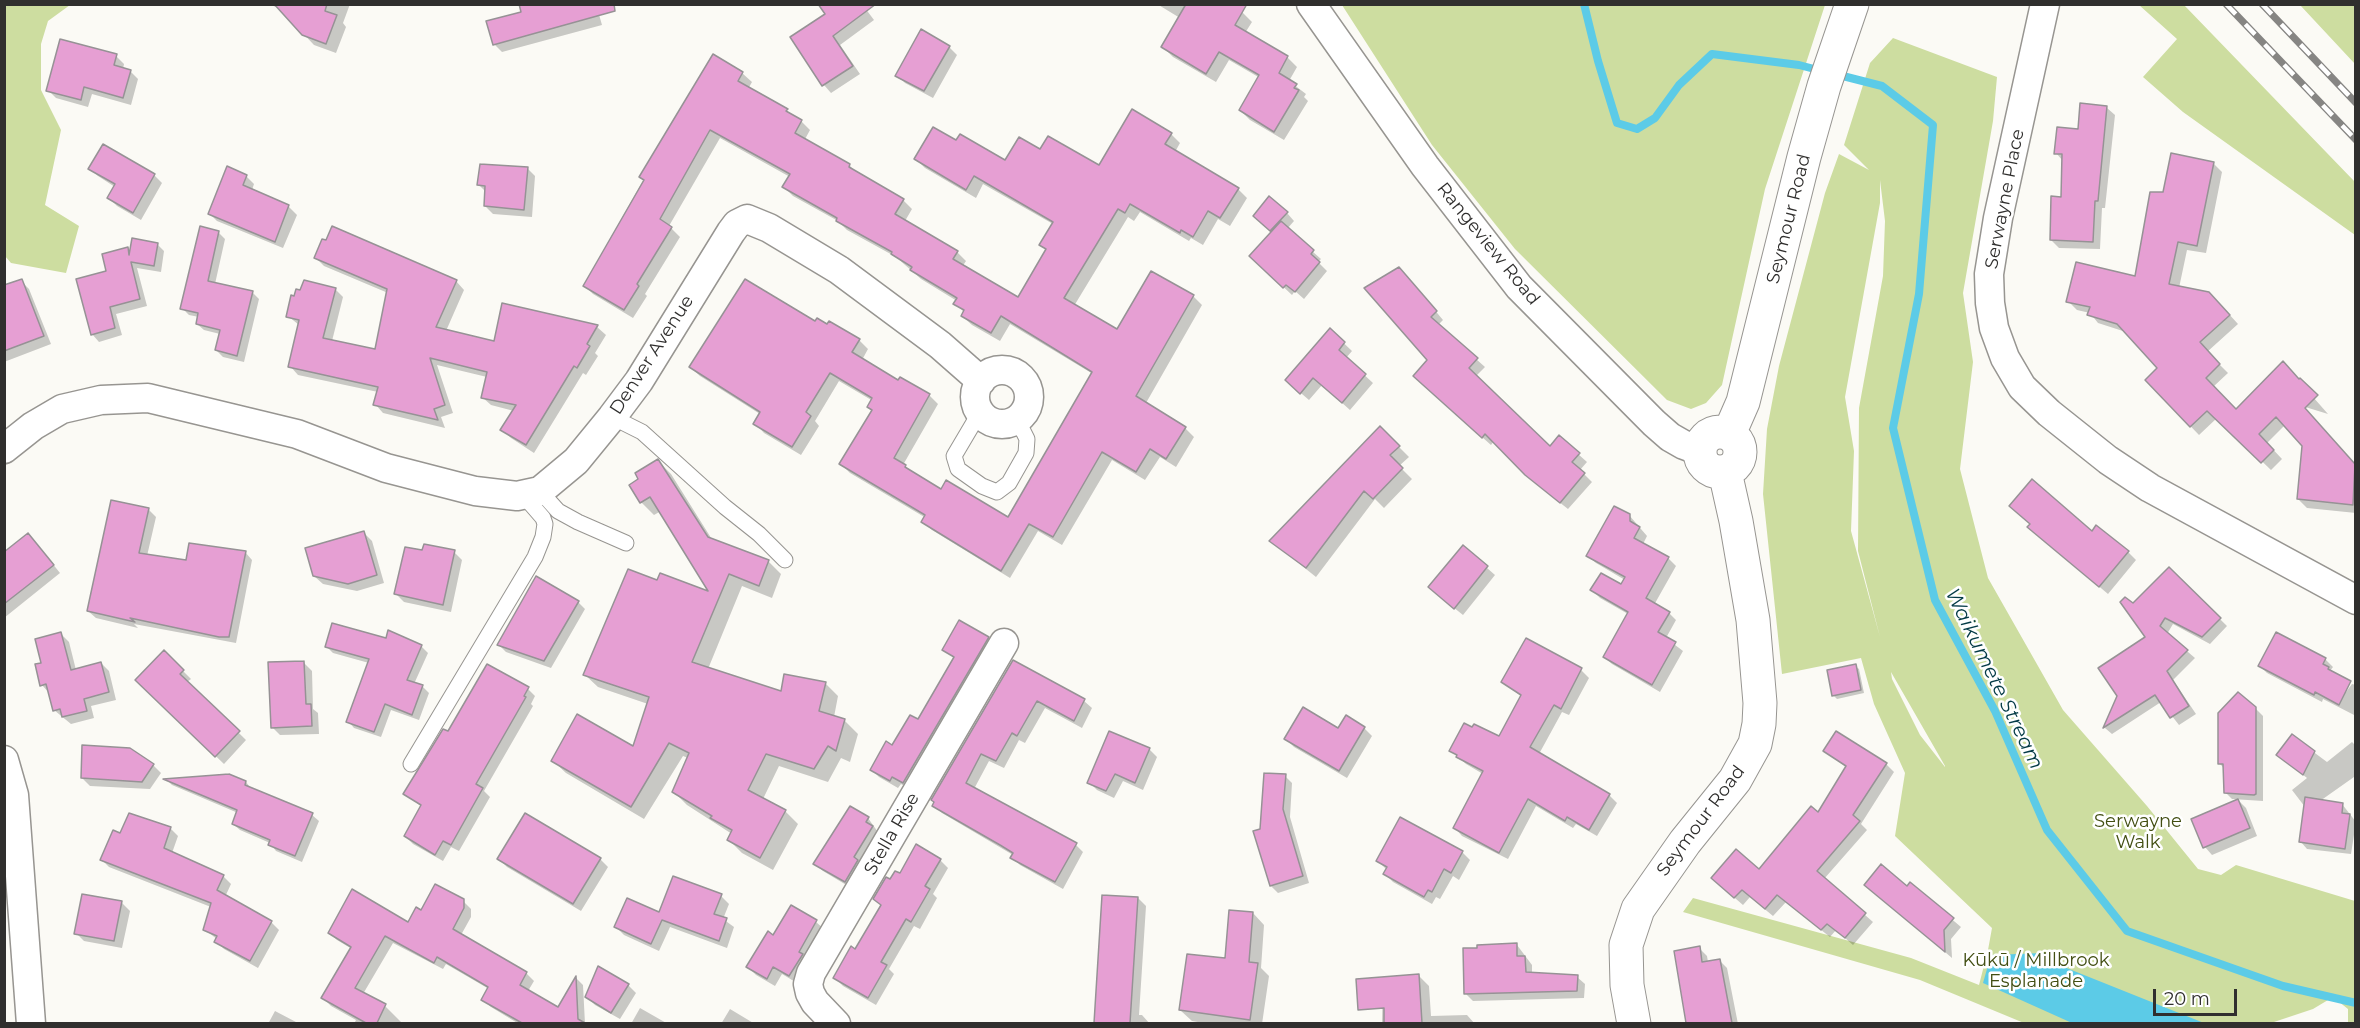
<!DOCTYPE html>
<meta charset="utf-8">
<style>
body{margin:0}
#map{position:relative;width:2360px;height:1028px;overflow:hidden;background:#fbfaf5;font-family:Montserrat,sans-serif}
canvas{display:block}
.frame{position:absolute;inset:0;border:6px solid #302f2e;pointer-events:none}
.scale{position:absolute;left:2153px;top:989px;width:84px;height:27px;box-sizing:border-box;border:3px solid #302f2e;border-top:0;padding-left:8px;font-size:18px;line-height:21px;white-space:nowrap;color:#302f2e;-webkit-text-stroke:4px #fff;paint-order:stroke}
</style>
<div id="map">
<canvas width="2360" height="1028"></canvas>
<div class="frame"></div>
<div class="scale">20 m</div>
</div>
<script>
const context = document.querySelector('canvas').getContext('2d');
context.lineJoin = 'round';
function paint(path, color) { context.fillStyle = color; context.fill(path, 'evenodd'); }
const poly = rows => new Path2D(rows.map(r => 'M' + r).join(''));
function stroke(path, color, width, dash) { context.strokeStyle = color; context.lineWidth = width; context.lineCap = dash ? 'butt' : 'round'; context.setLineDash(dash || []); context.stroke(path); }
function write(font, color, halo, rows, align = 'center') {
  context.font = font + ' Montserrat,sans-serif'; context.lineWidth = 5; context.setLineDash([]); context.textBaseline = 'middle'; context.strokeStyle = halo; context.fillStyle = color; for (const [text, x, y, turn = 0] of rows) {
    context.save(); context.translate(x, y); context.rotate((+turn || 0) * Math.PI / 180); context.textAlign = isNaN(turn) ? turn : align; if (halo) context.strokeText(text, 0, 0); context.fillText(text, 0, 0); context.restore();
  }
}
paint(poly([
 [5,4,70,5,48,21,41,44,41,90,61,130,45,205,79,226,66,273,11,263,5,256],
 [1342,5,1825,5,1765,189,1722,385,1706,403,1691,409,1667,400,1515,249,1432,145],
 [2139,5,2184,5,2355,182,2355,235,2183,112,2143,77,2177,39],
 [2300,5,2355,5,2355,64],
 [1893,38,1997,77,1993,121,1963,293,1973,362,1960,469,1988,578,2063,710,2147,806,2198,869,2221,875,2236,865,2355,901,2355,1023,2348,1023,2348,1009,2333,997,2313,1009,2271,1023,2024,1023,1920,980,1683,912,1693,898,1911,958,1979,985,1988,950,1992,928,1895,836,1905,773,1874,704,1861,658,1782,674,1763,494,1767,429,1779,366,1825,193,1839,154,1869,170,1844,145,1870,63],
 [1880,180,1885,221,1883,276,1859,408,1858,551,1880,637,1851,531,1854,451,1845,397,1880,203],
 [1891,672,1945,766,1945,767,1920,735,1892,679]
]), '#cddda0');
paint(poly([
 [2043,953,2064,967,2204,1023,2072,1023,1983,983,1991,955]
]), '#5ccbe7');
paint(poly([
 [269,4,350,4,343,23,346,27,336,53,314,45,280,9],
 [596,4,602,25,502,52,494,44],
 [862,4,874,20,840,45,860,74,831,93,824,85,792,37],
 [1157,4,1229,4,1242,12,1252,22,1245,33,1287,57,1297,67,1289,81,1306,94,1304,97,1308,101,1284,140,1250,120,1240,110,1260,78,1229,60,1216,82,1173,57,1163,47,1180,18],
 [949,47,957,55,933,98,905,83,897,75],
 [116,56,124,64,123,69,130,71,138,79,131,105,92,94,88,107,56,98,48,90],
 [713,56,742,73,752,82,748,89,787,111,801,121,810,130,804,141,849,165,859,175,903,200,912,209,905,221,957,252,966,261,962,267,1018,299,1047,251,1041,245,1053,224,983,184,976,198,925,168,916,159,957,142,1005,162,1041,151,1099,167,1171,134,1180,143,1175,152,1238,189,1247,198,1230,226,1218,219,1203,245,1191,238,1189,241,1140,212,1134,221,1128,217,1074,306,1118,331,1193,296,1202,305,1146,403,1185,428,1194,437,1176,467,1160,457,1145,480,1112,460,1062,545,1038,531,1010,578,932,530,923,521,926,518,850,473,841,464,873,411,873,401,839,381,815,421,819,426,801,455,764,433,755,423,760,414,700,376,690,367,815,323,859,340,868,349,862,360,899,382,929,395,938,404,903,465,913,473,941,491,1008,519,1093,374,1010,324,1000,341,972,325,962,316,964,312,955,303,957,301,921,279,896,257,847,230,838,221,793,196,784,187,790,177,720,138,669,226,680,237,645,294,647,296,633,318,593,294,584,285],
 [2107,108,2115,115,2105,208,2102,208,2100,249,2059,248,2051,240,2063,198,2063,161,2056,153],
 [2213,163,2222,172,2206,253,2187,250,2179,288,2218,302,2238,324,2207,352,2228,373,2213,387,2236,411,2291,372,2328,414,2302,406,2356,466,2356,513,2307,508,2298,499,2304,446,2285,425,2267,443,2282,459,2271,470,2217,418,2199,435,2147,381,2159,368,2126,332,2098,323,2090,313,2077,310,2068,301,2136,278,2164,194],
 [527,168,535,176,532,217,493,214,485,206,486,192,479,185],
 [90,169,154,175,162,183,141,220,117,206,109,198,115,187,98,176],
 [246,176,254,184,252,190,289,207,297,215,283,248,217,221,210,214],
 [1287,213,1294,221,1287,229,1321,259,1318,262,1327,271,1304,299,1295,291,1292,295,1259,264,1273,233,1263,224],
 [218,232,225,239,215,284,252,292,259,299,244,362,223,357,216,350,220,334,204,330,197,324,199,317,189,315,182,308],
 [157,244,164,251,161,272,137,268,147,306,116,314,122,335,99,342,92,334,108,272,127,249,131,253],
 [316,258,456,281,464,290,446,331,495,342,503,304,597,327,606,335,595,353,598,356,586,375,583,373,534,453,511,438,502,430,514,411,491,405,482,397,487,377,437,365,453,413,441,417,445,428,383,413,375,404,378,392,298,375,290,366,299,325,288,316,335,289,343,297,332,341,376,351,388,293,324,266],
 [1407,277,1443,320,1438,325,1485,367,1476,376,1550,448,1559,437,1587,462,1580,470,1592,482,1568,509,1535,483,1494,441,1491,445,1422,384,1429,360],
 [21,281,29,289,51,344,4,362,4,287],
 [1330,330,1352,351,1346,358,1373,383,1350,410,1322,385,1309,400,1295,388],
 [1380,428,1409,457,1399,466,1412,479,1384,508,1375,499,1316,577,1271,541],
 [658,461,671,474,713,541,768,561,781,574,772,598,742,586,708,669,782,693,825,683,838,696,834,717,845,721,858,734,850,762,841,758,828,782,779,766,763,799,785,811,798,824,773,870,742,853,729,840,732,834,687,805,674,792,688,758,683,756,644,819,566,773,552,760,634,748,648,704,598,687,584,674,658,582,712,594,661,511,654,515,641,502,640,479],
 [148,509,156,517,147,556,188,562,245,552,252,560,236,643,134,624,138,628,96,618,88,611],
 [1629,515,1647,536,1643,544,1668,558,1676,566,1654,605,1669,613,1676,620,1666,638,1683,651,1660,692,1612,664,1604,657,1628,614,1600,598,1592,590,1621,586,1625,580,1596,563,1588,556],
 [364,533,372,541,384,583,357,591,323,584,314,576],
 [2092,533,2128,552,2136,560,2108,594,2037,534],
 [36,543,60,573,4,618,4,554],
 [1463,547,1495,575,1463,615,1438,595],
 [424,552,454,552,462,560,451,612,404,602,396,594],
 [2169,569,2227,626,2210,644,2173,624,2167,634,2195,658,2173,680,2196,714,2179,725,2161,702,2112,734,2105,728,2147,638,2133,605],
 [578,602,585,609,551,668,506,652,499,645],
 [61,634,69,642,76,670,101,663,109,671,116,700,91,706,94,718,71,724,54,710,50,694,42,685,43,664],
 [2276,634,2326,660,2333,667,2326,676,2346,692,2352,684,2356,685,2356,716,2323,699,2322,702,2267,673,2260,666],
 [988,638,996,646,911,790,901,784,898,788,879,777,871,769,918,721,955,659,944,649],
 [388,640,421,646,428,653,414,684,423,687,429,693,419,720,391,710,381,737,354,728,348,721,369,663,333,653,327,647],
 [1526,640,1581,670,1589,678,1569,715,1562,712,1539,754,1609,795,1617,803,1597,836,1576,824,1573,828,1536,806,1508,859,1462,836,1455,828,1483,774,1466,764,1451,750,1500,738,1522,697,1503,682],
 [164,652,191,679,187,682,246,740,224,764,137,680],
 [1014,662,1084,701,1092,708,1082,728,1045,708,1025,743,1019,740,1004,768,989,761,974,789,1076,845,1083,852,1063,889,1020,865,1012,857,1013,855,942,813,934,805],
 [304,663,312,671,313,709,318,713,319,734,280,735,272,727],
 [1855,666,1859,669,1864,693,1837,699,1833,695],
 [528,689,535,696,531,704,533,706,484,791,490,797,459,851,451,847,443,861,413,844,405,836,422,807,405,794,449,733],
 [2255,708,2263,716,2263,801,2232,799,2225,792,2225,769,2219,763],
 [1364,728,1372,736,1347,778,1294,747,1286,739],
 [2292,736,2327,762,2352,742,2356,746,2354,777,2320,801,2342,804,2356,822,2351,854,2307,849,2301,842,2305,807,2292,790,2307,778,2278,755],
 [1149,749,1157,757,1143,790,1123,781,1114,798,1097,790,1089,782],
 [1825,751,1886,764,1894,772,1861,824,1867,830,1824,879,1873,922,1853,945,1836,930,1830,937,1786,902,1773,916,1750,897,1743,905,1721,886,1760,871,1818,814,1847,768],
 [153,765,161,773,150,789,90,786,82,778],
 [1285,776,1292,783,1290,817,1309,883,1278,893,1271,886,1261,831],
 [167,780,246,782,252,790,312,815,319,821,302,862,276,851,270,843,240,830,233,824,238,813,172,785],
 [2238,800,2246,808,2257,836,2212,855,2205,847],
 [868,818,880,835,853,889,823,871,815,864],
 [170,828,178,836,172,853,223,876,231,884,225,897,271,922,279,930,258,968,224,949,216,941,217,939,205,930,211,907,109,867,101,859,121,835],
 [1462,852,1470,860,1459,880,1453,876,1440,899,1436,897,1432,904,1393,882,1385,874,1386,869,1378,861],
 [499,859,600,859,608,867,581,911,507,867],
 [940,860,948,868,933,894,937,898,920,929,914,926,889,969,894,974,876,1005,843,986,835,978,856,951,882,906,891,881,900,875],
 [1910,884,1961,927,1951,939,1952,958,1866,885,1907,888],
 [721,896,729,904,723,919,734,927,727,948,670,927,659,951,624,935,616,927],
 [1104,896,1138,898,1146,906,1139,1015,1142,1015,1150,1024,1096,1024],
 [463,901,471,909,471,917,461,935,526,973,534,981,528,991,558,1009,576,978,583,985,585,1024,519,1024,491,1007,483,1000,489,989,446,964,443,969,393,943,363,994,385,1006,403,1024,354,1024,356,1020,331,1006,323,998,352,949,337,940,329,933,409,924,422,912],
 [122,903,130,911,122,948,84,941,76,933],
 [1253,913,1264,925,1261,968,1269,976,1262,1024,1209,1024,1192,1021,1180,1010,1226,960],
 [816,922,824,929,797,983,782,974,775,986,756,975,748,967,774,937],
 [1517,945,1532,965,1532,974,1577,977,1585,984,1584,998,1473,1001,1466,994],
 [1699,948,1707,956,1708,962,1719,960,1727,968,1738,1024,1688,1024,1676,952],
 [1418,975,1429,986,1431,1016,1467,1015,1475,1024,1382,1024,1383,978],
 [628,985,636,993,620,1019,595,1005,587,997],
 [640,1008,668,1024,631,1024],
 [730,1009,755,1024,721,1024],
 [275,1011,296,1022,298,1024,268,1024]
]), '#0003');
stroke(poly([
 [1584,4,1598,61,1617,123,1637,129,1655,118,1679,85,1712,54,1799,65,1822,71],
 [1835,74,1882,86,1933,125,1919,294,1893,428,1935,600,1995,711,2047,830,2127,931,2283,986,2356,1003]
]), '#5ccbe7', 8);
const building = poly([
 [274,4,327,4,325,11,337,15,326,44,302,35,274,4],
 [519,4,614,4,615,11,493,45,486,21,521,12,519,4],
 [818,4,876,4,833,36,853,66,822,86,790,37,825,14,818,4],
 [1186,4,1247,4,1235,25,1288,56,1279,73,1297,84,1294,88,1299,90,1274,132,1239,110,1259,75,1219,52,1206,74,1161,47,1186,4],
 [921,29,950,46,924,91,895,76,921,29],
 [60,39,117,54,114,65,131,70,123,98,84,87,81,100,46,91,60,39],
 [713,54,743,72,738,81,788,109,786,111,802,120,795,133,850,164,849,167,904,199,895,214,958,251,953,259,1018,297,1046,249,1039,245,1053,222,974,176,966,190,914,159,933,127,956,140,960,134,1005,160,1019,137,1040,149,1048,136,1099,165,1132,109,1172,133,1165,144,1239,188,1220,218,1208,211,1193,237,1181,230,1180,233,1130,204,1125,213,1118,209,1064,298,1117,329,1151,271,1194,295,1136,396,1186,427,1166,459,1150,449,1136,472,1102,452,1053,537,1029,524,1001,571,921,522,925,515,839,464,872,410,867,407,872,398,830,373,806,412,811,416,792,447,753,424,760,412,689,367,745,279,815,321,817,318,827,324,829,321,860,339,852,352,898,380,900,377,930,394,894,458,906,465,905,467,941,489,946,480,1008,517,1092,372,1001,316,991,333,961,316,964,310,953,304,957,298,910,270,912,267,891,254,892,252,836,221,837,218,782,187,790,174,710,130,660,219,672,227,637,284,639,286,624,310,583,286,644,180,639,177,713,54],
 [2080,103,2107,106,2098,201,2095,201,2093,242,2050,240,2051,196,2061,197,2062,154,2054,154,2057,127,2078,129,2080,103],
 [103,144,155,174,133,213,107,198,115,184,88,169,103,144],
 [2171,153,2214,162,2197,246,2178,242,2169,284,2209,292,2230,315,2200,342,2220,364,2206,378,2236,409,2283,361,2299,379,2300,378,2318,395,2305,408,2355,464,2353,505,2297,499,2302,446,2276,417,2259,434,2274,450,2261,463,2207,411,2190,427,2145,380,2157,368,2117,324,2087,315,2090,307,2066,302,2076,262,2135,276,2150,192,2163,192,2171,153],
 [480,164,528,167,524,210,484,206,485,186,477,185,480,164],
 [227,166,247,175,243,185,289,205,275,242,208,214,227,166],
 [1269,196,1288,212,1270,231,1253,216,1269,196],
 [1281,221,1314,250,1311,254,1320,262,1295,292,1286,285,1283,288,1249,256,1281,221],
 [200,226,219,231,208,281,253,291,237,356,215,350,220,330,196,324,198,313,180,309,200,226],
 [332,226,457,280,436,327,494,341,502,303,598,325,587,344,590,346,577,368,574,366,526,445,500,430,516,405,481,398,487,372,430,358,445,405,434,409,438,420,373,405,378,387,288,367,299,320,286,317,291,295,294,296,296,289,300,290,304,280,336,288,323,338,375,349,387,289,314,258,322,239,326,240,332,226],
 [132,238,158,243,154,266,131,262,140,299,110,307,115,328,91,335,76,279,106,271,102,254,128,247,129,255,132,238],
 [1399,267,1437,311,1431,317,1478,358,1469,368,1550,446,1559,435,1580,453,1572,462,1585,473,1560,503,1525,475,1485,434,1482,438,1413,376,1427,360,1364,288,1399,267],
 [22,279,44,336,4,351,4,285,22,279],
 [1330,328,1345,342,1339,350,1366,374,1342,403,1313,378,1300,394,1285,380,1330,328],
 [1380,426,1400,446,1390,455,1403,468,1373,499,1364,491,1306,568,1269,541,1380,426],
 [658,459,708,537,769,560,759,586,729,574,692,662,781,691,784,674,826,682,819,711,845,719,836,751,828,746,814,769,766,754,748,790,786,810,760,858,727,840,732,830,710,818,712,816,672,792,689,753,669,743,631,807,551,761,577,714,633,746,649,697,583,675,628,569,657,580,660,573,708,591,650,497,640,503,629,485,638,479,635,473,658,459],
 [2032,479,2092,531,2096,525,2129,551,2099,587,2027,527,2030,524,2009,506,2032,479],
 [111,500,149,508,139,553,186,560,189,543,246,551,229,637,219,637,130,618,135,622,87,611,111,500],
 [1614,506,1630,514,1630,521,1640,527,1634,538,1669,557,1646,598,1670,612,1658,632,1676,642,1652,685,1603,657,1628,612,1590,590,1601,573,1621,584,1625,577,1586,556,1614,506],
 [364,531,377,575,348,584,313,576,305,548,364,531],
 [28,533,54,565,4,604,4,552,28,533],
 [424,544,455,550,443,605,394,594,405,547,422,550,424,544],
 [1463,545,1488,566,1454,609,1428,587,1463,545],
 [2169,567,2221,618,2202,637,2165,618,2160,626,2188,650,2167,671,2189,706,2170,718,2155,695,2103,728,2117,696,2098,668,2145,637,2120,602,2125,597,2133,603,2169,567],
 [536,576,579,601,544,661,497,645,536,576],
 [959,620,989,637,903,783,892,777,890,781,870,770,886,741,892,745,910,715,918,719,954,657,942,650,959,620],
 [332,623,386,638,388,630,422,645,407,680,423,685,412,715,385,704,374,732,346,722,369,659,325,647,332,623],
 [61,632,71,670,101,662,109,692,84,699,87,711,62,717,60,709,53,711,46,684,40,686,35,664,41,663,35,639,61,632],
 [2276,632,2326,658,2323,664,2329,667,2328,669,2351,681,2339,705,2315,692,2314,695,2258,666,2276,632],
 [1526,638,1582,668,1561,709,1554,705,1530,747,1610,794,1589,830,1567,817,1565,821,1528,799,1499,853,1453,828,1483,771,1456,757,1457,755,1449,751,1464,723,1472,727,1474,724,1499,736,1521,695,1501,682,1526,638],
 [164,650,184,670,180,674,240,731,215,757,135,680,164,650],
 [1013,660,1085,699,1074,721,1037,701,1017,736,1012,733,996,761,981,754,966,783,1077,843,1055,882,1010,858,1013,853,1000,845,932,806,934,802,931,800,1013,660],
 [304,661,306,704,311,704,312,726,271,728,268,662,304,661],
 [487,664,529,687,524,696,526,697,476,784,483,788,451,845,443,841,435,855,404,836,421,805,403,794,443,729,448,731,487,664],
 [1856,664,1861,690,1832,696,1827,670,1856,664],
 [2238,692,2256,707,2256,794,2254,795,2224,793,2223,764,2218,764,2218,713,2238,692],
 [1303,707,1338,728,1346,715,1365,727,1339,771,1284,739,1303,707],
 [1109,731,1150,748,1135,783,1115,774,1106,791,1087,783,1109,731],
 [1836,731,1887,763,1853,815,1860,821,1817,871,1866,913,1845,938,1827,924,1821,930,1777,895,1765,909,1742,890,1734,898,1711,878,1736,849,1759,869,1811,806,1818,812,1846,766,1823,751,1836,731],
 [2292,734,2315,751,2303,775,2276,755,2292,734],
 [82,745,130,748,154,764,142,782,81,778,82,745],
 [1264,773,1286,774,1283,809,1303,876,1270,886,1253,831,1260,829,1264,773],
 [229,774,246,781,245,785,313,813,295,856,268,845,270,840,232,824,237,810,163,779,229,774],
 [2305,797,2343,803,2342,813,2350,814,2345,849,2299,842,2305,797],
 [2238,799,2250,828,2203,848,2191,819,2238,799],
 [850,806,869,817,866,822,873,826,854,857,858,860,845,882,813,864,850,806],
 [129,813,171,827,164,848,224,875,217,890,272,921,250,961,214,942,217,936,203,930,211,903,100,860,113,830,120,833,129,813],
 [525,813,601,858,573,904,497,859,525,813],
 [1400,817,1463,851,1451,873,1444,869,1432,892,1428,890,1424,897,1383,874,1387,867,1376,861,1400,817],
 [916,844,941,859,925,886,930,889,911,922,906,919,881,962,887,965,868,998,833,978,851,946,855,949,881,905,873,899,886,877,890,879,895,871,900,873,916,844],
 [1881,864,1907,886,1910,882,1954,918,1944,930,1945,952,1864,885,1881,864],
 [673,876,722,894,714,914,727,918,719,941,662,920,651,944,614,927,627,898,659,912,673,876],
 [435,884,464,899,464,908,453,929,527,972,520,985,558,1007,576,976,578,1019,585,1023,522,1023,481,1000,488,987,437,957,434,963,385,936,355,988,386,1004,377,1023,366,1023,321,998,351,947,328,933,352,889,408,922,416,907,421,910,435,884],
 [82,894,122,901,114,941,74,934,82,894],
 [1102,895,1138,897,1130,1023,1094,1023,1102,895],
 [791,905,817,920,799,952,803,954,789,976,773,967,767,979,746,967,768,931,773,935,791,905],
 [1229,910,1253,912,1249,962,1258,963,1250,1020,1179,1010,1187,954,1225,958,1229,910],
 [1517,943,1517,956,1525,956,1526,972,1578,975,1577,991,1464,994,1463,948,1477,948,1477,945,1517,943],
 [1700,946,1702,962,1720,959,1732,1023,1686,1023,1674,951,1700,946],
 [598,966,629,984,611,1013,585,997,598,966],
 [1419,974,1422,1023,1384,1023,1384,1008,1358,1010,1356,979,1419,974]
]);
paint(building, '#e69fd3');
stroke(building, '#969295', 1.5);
const service = poly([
 [980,412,954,456,958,469,982,486,997,492,1009,483,1026,453,1027,439,1017,419],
 [612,417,642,432,725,507,759,534,785,560],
 [540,491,558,511,578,522,626,543],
 [411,764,535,557,543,537,545,524,543,518,524,496]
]);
const minor = poly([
 [1311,4,1425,166,1519,287,1654,423,1670,437,1684,445,1700,451],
 [2045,4,1998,218,1989,274,1990,303,1994,328,2005,358,2022,387,2049,413,2108,460,2150,488,2356,600],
 '975 397a27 27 0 1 1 54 0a27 27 0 1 1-54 0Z',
 [4,449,33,426,62,409,101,400,148,398,297,434,386,468,475,491,517,496,540,491,576,461,612,417,639,381,731,232,737,224,747,219,769,228,839,270,940,345,981,381],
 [4,760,14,795,31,1024],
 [836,1024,815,1002,810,993,808,984,811,973,1004,643]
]);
const secondary = poly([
 '1700 452a20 20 0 1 1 40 0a20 20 0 1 1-40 0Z',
 [1729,434,1743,402,1804,157,1824,86,1852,4],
 [1634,1024,1627,985,1626,945,1638,909,1685,842,1735,780,1755,744,1759,724,1760,703,1753,620,1736,521,1725,472]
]);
stroke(service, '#979591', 17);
stroke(minor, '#979591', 31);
stroke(secondary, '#979591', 35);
stroke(service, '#fff', 15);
stroke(minor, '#fff', 28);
stroke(secondary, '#fff', 33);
const rail = poly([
 [2226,4,2356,140],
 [2262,4,2356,103]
]);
stroke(rail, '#868583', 7);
stroke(rail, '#fff', 4.5, [14]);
write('18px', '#302f2e', '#fff', [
 ["Serwayne Place",2005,199,-79],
 ["Seymour Road",1789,219,-76],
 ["Rangeview Road",1488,244,51],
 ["Denver Avenue",652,355,-57],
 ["Seymour Road",1701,821,-53],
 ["Stella Rise",892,834,-60]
]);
write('18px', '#424e12', '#fff', [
 ["Serwayne",2138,822],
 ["Walk",2138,843],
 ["Kūkū / Millbrook",2036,961],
 ["Esplanade",2036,982]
]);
write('italic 20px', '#033a45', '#fff', [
 ["Waikumete Stream",1994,679,64]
]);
</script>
